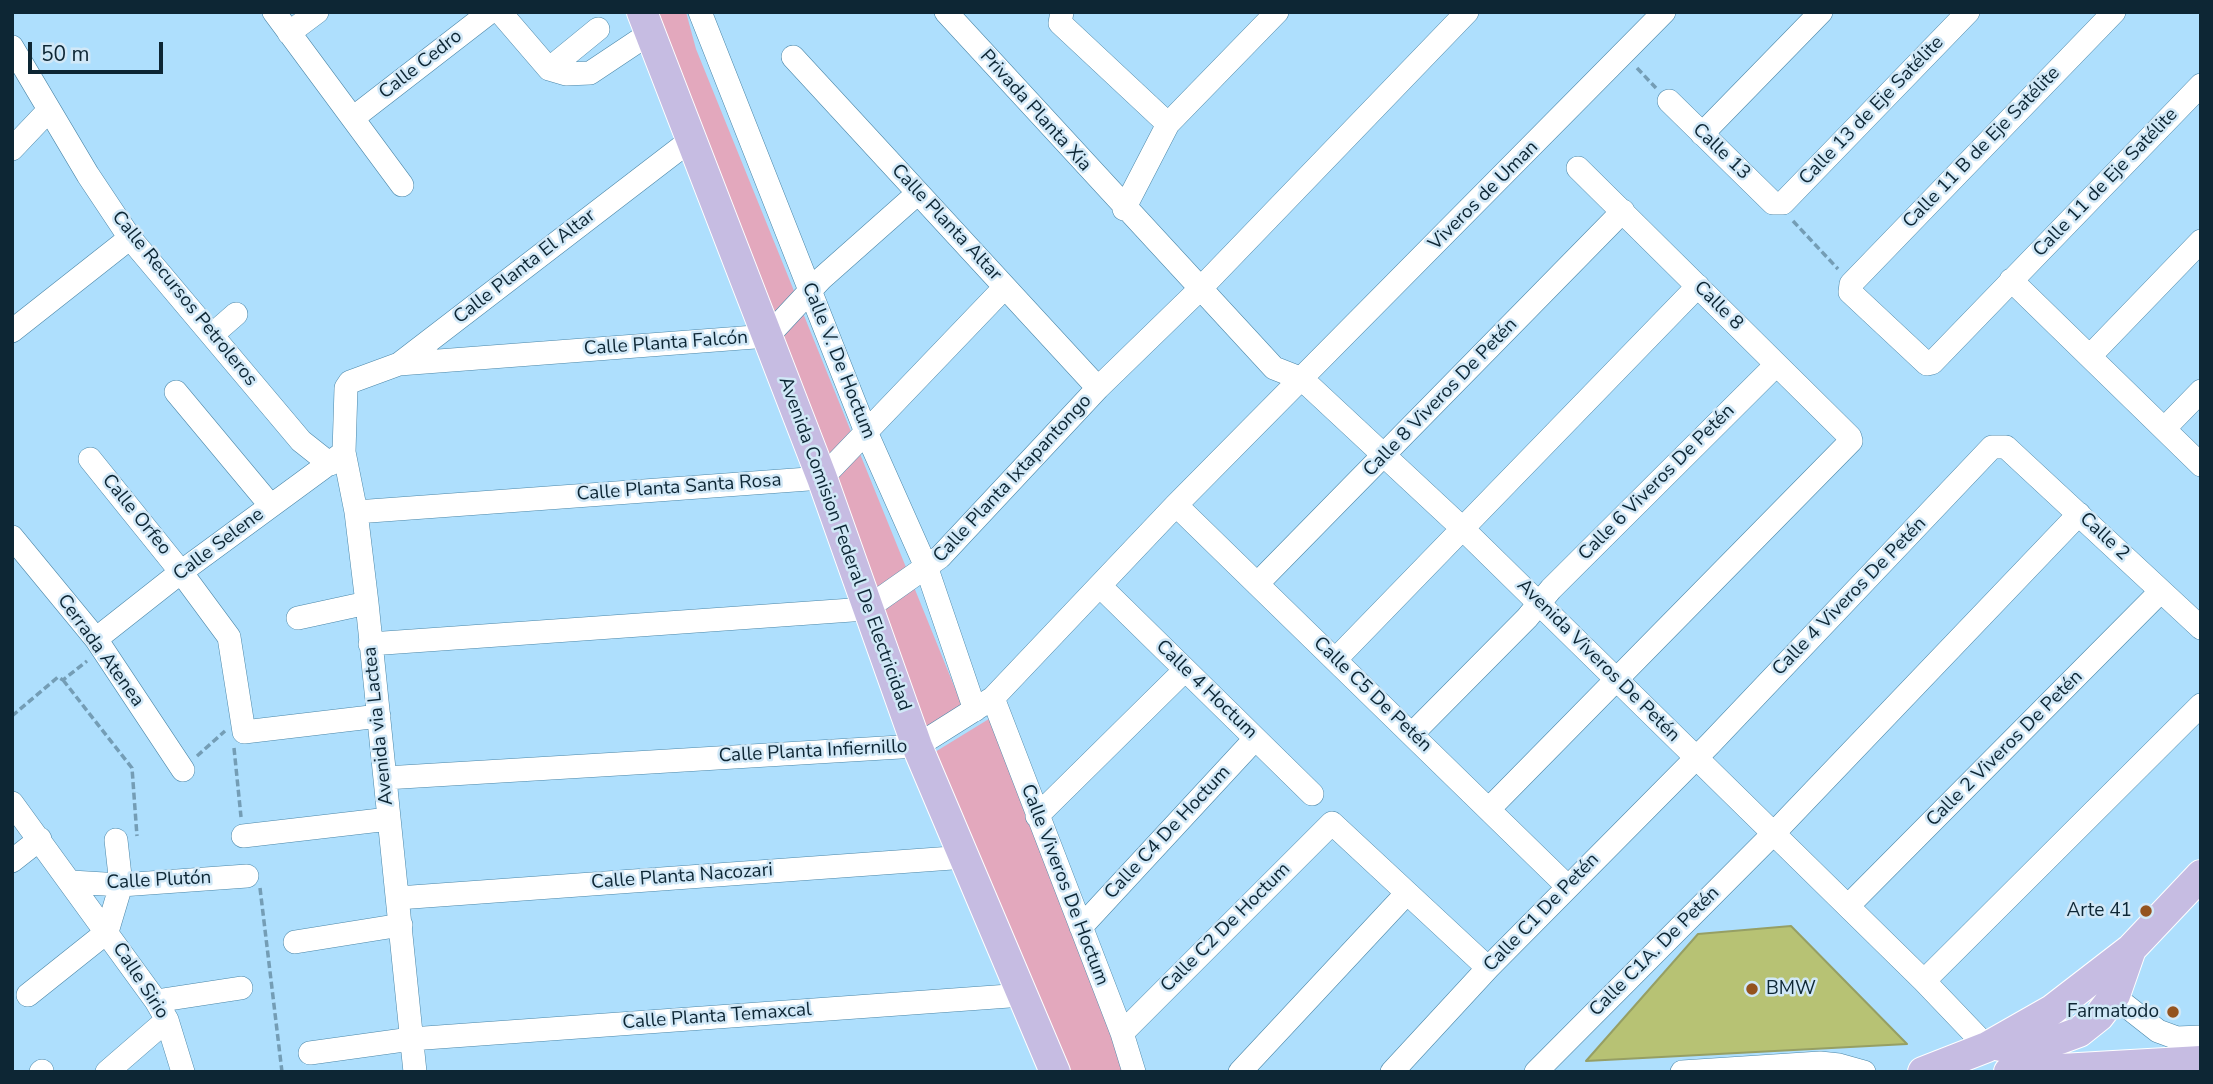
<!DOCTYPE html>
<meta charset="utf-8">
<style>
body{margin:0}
#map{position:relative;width:2213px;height:1084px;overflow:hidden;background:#aedffd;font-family:"Nunito Sans",sans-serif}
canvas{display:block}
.frame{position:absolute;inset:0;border:14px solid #0d2634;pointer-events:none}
.scale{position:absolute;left:28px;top:42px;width:135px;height:32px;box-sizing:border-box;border:4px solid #0d2634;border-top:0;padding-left:9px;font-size:21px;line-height:24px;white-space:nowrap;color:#0d2634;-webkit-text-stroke:5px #d1e8f7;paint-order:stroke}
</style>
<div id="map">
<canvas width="2213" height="1084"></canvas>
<div class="frame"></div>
<div class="scale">50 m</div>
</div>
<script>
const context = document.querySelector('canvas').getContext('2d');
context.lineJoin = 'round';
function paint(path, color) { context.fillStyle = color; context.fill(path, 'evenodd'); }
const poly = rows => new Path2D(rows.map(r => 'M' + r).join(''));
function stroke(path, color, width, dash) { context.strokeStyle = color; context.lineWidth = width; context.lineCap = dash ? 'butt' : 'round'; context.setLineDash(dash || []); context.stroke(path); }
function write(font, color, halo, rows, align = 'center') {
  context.font = font + ' "Nunito Sans",sans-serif'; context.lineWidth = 5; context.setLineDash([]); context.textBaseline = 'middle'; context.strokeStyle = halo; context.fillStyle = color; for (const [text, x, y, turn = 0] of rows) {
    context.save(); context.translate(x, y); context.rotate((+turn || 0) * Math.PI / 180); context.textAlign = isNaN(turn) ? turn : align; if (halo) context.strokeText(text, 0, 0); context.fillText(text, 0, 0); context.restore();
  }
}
paint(poly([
 [630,12,686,12,696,49,963,708,914,739],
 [997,714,1143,1072,1057,1072,935,752]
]), '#e3a8bd');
const building = poly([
 [1791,926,1907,1044,1586,1061,1698,934,1791,926]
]);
paint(building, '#b7c274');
stroke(building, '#969f64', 2);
const minor = poly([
 [274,12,402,185],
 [500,12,549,69,566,74,590,73,650,33],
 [700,12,866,432,927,569,975,710],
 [946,12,1274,368,1302,379,1462,528,1924,981,1987,1047],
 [1062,12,1060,23,1168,124],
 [2114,12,1851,284,1850,292,1927,364,1932,363,2201,85],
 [289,33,317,12],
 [12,47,88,175,130,238,301,441,330,464],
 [793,57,1098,388],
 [549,69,598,29],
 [1669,101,1773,203,1783,203,1968,12],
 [353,118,490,12],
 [1702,134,1821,12],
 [12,149,49,110],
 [1124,209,1168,124,1277,12],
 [2011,280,2201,465],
 [12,331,130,238],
 [212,335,236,314],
 [2090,356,2201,241],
 [399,364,768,336,821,279,918,193],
 [176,392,271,506],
 [2164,429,2201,391],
 [90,459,181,572,229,637,244,732,379,716],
 [1176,505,1567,886],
 [356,512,822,478,1005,287],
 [12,537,96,639,183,770],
 [1257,584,1623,211],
 [1100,586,1312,794],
 [298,618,367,603],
 [96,639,181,572,339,456],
 [370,644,866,609,940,557,1098,388,1200,289,1467,12],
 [1335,660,1698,286],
 [993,698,1122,1033,1134,1072],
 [1412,734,1527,618,1551,589,1776,365],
 [385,778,917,746,993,698,1176,505,1664,12],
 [12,803,156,1001,167,1020,183,1072],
 [1489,809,1851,441,1850,437,1578,168],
 [1037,816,1185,670],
 [243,836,389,819],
 [12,861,40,839],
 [71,882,121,885,247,876],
 [398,898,966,857],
 [1848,906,2161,591],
 [1081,927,1255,739],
 [107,932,121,885,116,840],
 [295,942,401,925],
 [1924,981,2201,705],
 [2102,987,2158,1031,2177,1038,2201,1037],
 [28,995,107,932],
 [156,1001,241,988],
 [1122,1033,1332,823,1488,968],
 [310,1053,411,1039,1023,995],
 [41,1072,42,1071],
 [107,1072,167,1020],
 [415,1072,367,603,356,512,344,452,346,388,350,382,399,364,692,139],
 [1240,1072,1406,894],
 [1392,1072,1488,968,1710,744,1992,447,2006,447,2201,628],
 [1536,1072,1774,833,2079,514],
 [1682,1072,1820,1063,1839,1065,1864,1072]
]);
const major = poly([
 [642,12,822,478,917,746,1055,1072],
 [2000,1046,2060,1039,2079,1032,2099,1016,2115,995,2131,949],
 [1923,1072,1987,1047,2052,1010,2131,949,2201,875],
 [2009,1072,2201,1061]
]);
stroke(minor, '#4a86a8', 24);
stroke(major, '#fff', 32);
stroke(poly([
 [1637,68,1656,88],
 [1793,221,1838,269],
 [63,680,132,768,137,836],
 [12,716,58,677,63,680,87,661],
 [234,748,241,817],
 [197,756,225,731],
 [260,888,282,1072]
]), '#749db5', 3.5, [7, 3.5]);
stroke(minor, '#fff', 23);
stroke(major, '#c6bce2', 30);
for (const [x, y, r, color] of [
 [2146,911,7,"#94531e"],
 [1752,989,7,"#94531e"],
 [2173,1012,7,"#94531e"]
]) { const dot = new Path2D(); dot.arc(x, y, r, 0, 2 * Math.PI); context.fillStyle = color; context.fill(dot); stroke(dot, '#d1e8f7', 2.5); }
write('19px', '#0d2634', '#d1e8f7', [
 ["Calle Cedro",421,65,-38],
 ["Privada Planta Xia",1035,111,48],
 ["Calle 13 de Eje Satélite",1872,111,-46],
 ["Calle 11 B de Eje Satélite",1982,148,-46],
 ["Calle 13",1721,152,44],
 ["Calle 11 de Eje Satélite",2106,183,-46],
 ["Viveros de Uman",1484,196,-45],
 ["Calle Planta Altar",946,223,47],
 ["Calle Planta El Altar",525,267,-38],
 ["Calle Recursos Petroleros",184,299,51],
 ["Calle 8",1718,306,45],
 ["Calle Planta Falcón",666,344,-4],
 ["Calle V. De Hoctum",838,361,68],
 ["Calle 8 Viveros De Petén",1441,398,-46],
 ["Calle Planta Ixtapantongo",1013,479,-47],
 ["Calle 6 Viveros De Petén",1657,483,-45],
 ["Calle Planta Santa Rosa",679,488,-4],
 ["Calle Orfeo",136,515,51],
 ["Calle 2",2104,537,43],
 ["Avenida Comision Federal De Electricidad",844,544,70],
 ["Calle Selene",219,545,-37],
 ["Calle 4 Viveros De Petén",1850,597,-46],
 ["Cerrada Atenea",100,651,54],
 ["Avenida Viveros De Petén",1598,661,45],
 ["Calle 4 Hoctum",1206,690,44],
 ["Calle C5 De Petén",1372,695,44],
 ["Avenida via Lactea",379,726,-96],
 ["Calle 2 Viveros De Petén",2005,749,-45],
 ["Calle Planta Infiernillo",813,752,-3],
 ["Calle C4 De Hoctum",1168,833,-47],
 ["Calle Planta Nacozari",682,877,-4],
 ["Calle Plutón",159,881,-3],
 ["Calle Viveros De Hoctum",1064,885,69],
 ["Calle C1 De Petén",1542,913,-46],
 ["Calle C2 De Hoctum",1226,928,-45],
 ["Calle C1A. De Petén",1655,952,-45],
 ["Calle Sirio",140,981,57],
 ["Calle Planta Temaxcal",717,1017,-4]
]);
write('19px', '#0d2634', '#d1e8f7', [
 ["Arte 41",2132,911],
 ["BMW",1766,989,"left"],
 ["Farmatodo",2159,1012]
], 'right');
</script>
